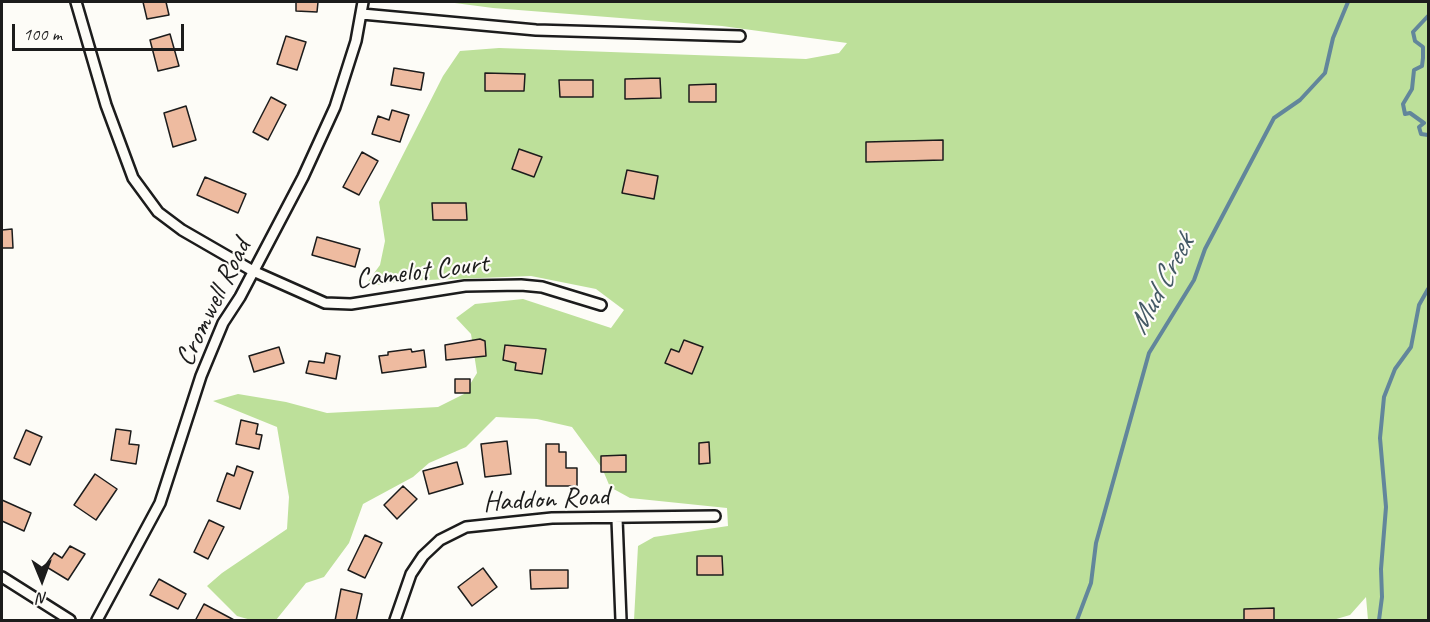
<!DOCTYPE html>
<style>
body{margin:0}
#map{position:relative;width:1430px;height:622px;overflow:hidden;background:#fdfcf7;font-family:Caveat,sans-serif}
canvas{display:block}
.frame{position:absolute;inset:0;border:3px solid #1c1c1c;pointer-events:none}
.north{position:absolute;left:12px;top:550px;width:60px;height:60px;-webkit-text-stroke:4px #fdfcf7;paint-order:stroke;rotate:179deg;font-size:16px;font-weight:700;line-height:24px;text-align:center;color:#1c1c1c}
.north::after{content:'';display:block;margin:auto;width:21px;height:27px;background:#1c1c1c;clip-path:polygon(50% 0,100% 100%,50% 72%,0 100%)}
.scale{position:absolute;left:12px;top:24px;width:172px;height:27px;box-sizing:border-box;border:3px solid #1c1c1c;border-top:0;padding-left:8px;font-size:18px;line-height:21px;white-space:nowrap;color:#1c1c1c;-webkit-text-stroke:4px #fdfcf7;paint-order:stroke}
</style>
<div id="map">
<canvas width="1430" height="622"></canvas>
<div class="frame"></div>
<div class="north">N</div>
<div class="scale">100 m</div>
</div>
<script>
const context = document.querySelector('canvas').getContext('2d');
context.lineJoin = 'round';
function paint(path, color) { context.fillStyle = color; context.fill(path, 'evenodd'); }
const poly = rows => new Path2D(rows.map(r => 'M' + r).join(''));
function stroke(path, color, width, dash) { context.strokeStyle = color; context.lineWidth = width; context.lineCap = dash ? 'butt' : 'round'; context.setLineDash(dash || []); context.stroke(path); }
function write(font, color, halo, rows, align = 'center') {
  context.font = font + ' Caveat,sans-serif'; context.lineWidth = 4.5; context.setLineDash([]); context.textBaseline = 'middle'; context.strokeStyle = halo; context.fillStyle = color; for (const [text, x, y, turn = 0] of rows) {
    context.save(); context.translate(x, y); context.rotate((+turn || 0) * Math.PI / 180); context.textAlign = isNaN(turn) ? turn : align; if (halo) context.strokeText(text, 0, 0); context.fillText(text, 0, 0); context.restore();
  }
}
paint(poly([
 [447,2,1428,2,1428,620,1368,620,1366,597,1350,615,1333,620,634,620,638,546,654,537,728,526,727,508,630,498,610,487,602,468,572,427,537,419,496,417,466,447,429,463,413,477,363,504,349,543,324,577,306,583,276,620,251,620,237,616,207,586,222,573,287,529,289,497,277,427,213,401,238,394,286,402,327,413,438,407,464,394,477,373,471,334,456,318,475,304,523,299,611,328,624,310,596,289,531,276,402,281,364,287,380,265,385,241,379,202,443,76,460,51,499,48,806,59,839,53,847,43,722,26,493,8]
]), '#bde09a');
stroke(poly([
 [1428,16,1413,32,1415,41,1423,47,1423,58,1422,66,1414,70,1412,89,1403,104,1405,114,1410,113,1424,123,1419,127,1421,134,1428,135],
 [1077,620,1091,583,1096,543,1149,353,1194,280,1205,249,1274,118,1300,100,1325,73,1333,38,1348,2],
 [1379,620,1382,597,1381,569,1386,507,1380,438,1384,397,1395,369,1411,347,1419,305,1428,289]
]), '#62869b', 4);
const building = poly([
 [143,2,166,2,169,15,147,19,143,2],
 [296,2,318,2,317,12,296,11,296,2],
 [170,34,179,66,158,71,150,40,170,34],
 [286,36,306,42,297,70,277,64,286,36],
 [394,68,424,73,421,90,391,85,394,68],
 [485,73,525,74,524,91,485,91,485,73],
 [660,78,661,98,625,99,625,79,660,78],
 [559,80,593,80,593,97,560,97,559,80],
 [716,84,716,102,689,102,689,85,716,84],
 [271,97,286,105,268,140,253,132,271,97],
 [186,106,196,140,173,147,164,113,186,106],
 [392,110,409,115,400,142,372,134,378,116,389,120,392,110],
 [943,140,943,160,866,162,866,142,943,140],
 [519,149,542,157,534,177,512,169,519,149],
 [362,152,378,161,359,195,343,187,362,152],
 [627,170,658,176,654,199,622,193,627,170],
 [205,177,246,194,238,213,197,195,205,177],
 [432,203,466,203,467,220,433,220,432,203],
 [12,229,13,248,2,248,2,230,12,229],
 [317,237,360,249,355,267,312,255,317,237],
 [480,339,485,341,486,356,446,360,445,345,480,339],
 [684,340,703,347,692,374,665,363,671,349,679,352,684,340],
 [505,345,546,349,542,374,515,370,516,363,503,360,505,345],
 [279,347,284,363,254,372,249,356,279,347],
 [411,349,412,352,424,350,426,367,382,373,379,356,388,355,388,352,411,349],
 [326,353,340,356,336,379,306,373,309,361,324,363,326,353],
 [455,379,470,379,470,393,455,393,455,379],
 [241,420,258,424,256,434,262,435,259,449,236,444,241,420],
 [116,429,131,431,129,444,139,445,136,464,111,460,116,429],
 [26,430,42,437,30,465,14,458,26,430],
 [507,441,511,474,485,477,481,444,507,441],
 [709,442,710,463,699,464,699,443,709,442],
 [546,444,559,444,559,452,566,452,566,468,577,468,577,486,546,486,546,444],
 [626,455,626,472,601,472,601,456,626,455],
 [457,462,463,484,429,494,423,471,457,462],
 [237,466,253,472,240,509,217,501,227,473,234,476,237,466],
 [95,474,117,489,96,520,74,505,95,474],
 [403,486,417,499,397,519,384,505,403,486],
 [2,500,31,513,24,531,2,521,2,500],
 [209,520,224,527,208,559,194,552,209,520],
 [365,535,382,543,365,578,348,570,365,535],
 [70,546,85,554,68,580,45,566,54,553,62,558,70,546],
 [697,556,722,556,723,575,697,575,697,556],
 [483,568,497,587,472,606,458,587,483,568],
 [530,570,568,570,568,588,531,589,530,570],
 [159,579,186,594,178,609,150,595,159,579],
 [341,589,362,594,356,621,335,621,341,589],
 [204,604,236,621,195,621,204,604],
 [1274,608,1274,621,1244,621,1244,609,1274,608]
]);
paint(building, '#eebba0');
stroke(building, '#1c1c1c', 1.5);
const street = poly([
 [76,2,106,105,133,178,158,212,182,230,253,271,325,303,351,304,465,286,521,285,542,287,601,305],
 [362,14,536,30,740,36],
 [617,519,621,620],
 [2,577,70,620],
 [97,620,160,503,201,376,223,323,240,297,303,177,335,107,356,41,363,2],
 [395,620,411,574,423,556,440,540,466,527,552,518,715,516]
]);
stroke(street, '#1c1c1c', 14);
stroke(street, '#fdfcf7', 9);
write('28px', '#1c1c1c', '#fdfcf7', [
 ["Camelot Court",422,272,-7],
 ["Cromwell Road",214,303,-64],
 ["Haddon Road",546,500,-3]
]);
write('italic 30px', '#455a66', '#fdfcf7', [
 ["Mud Creek",1162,285,-62]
]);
</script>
